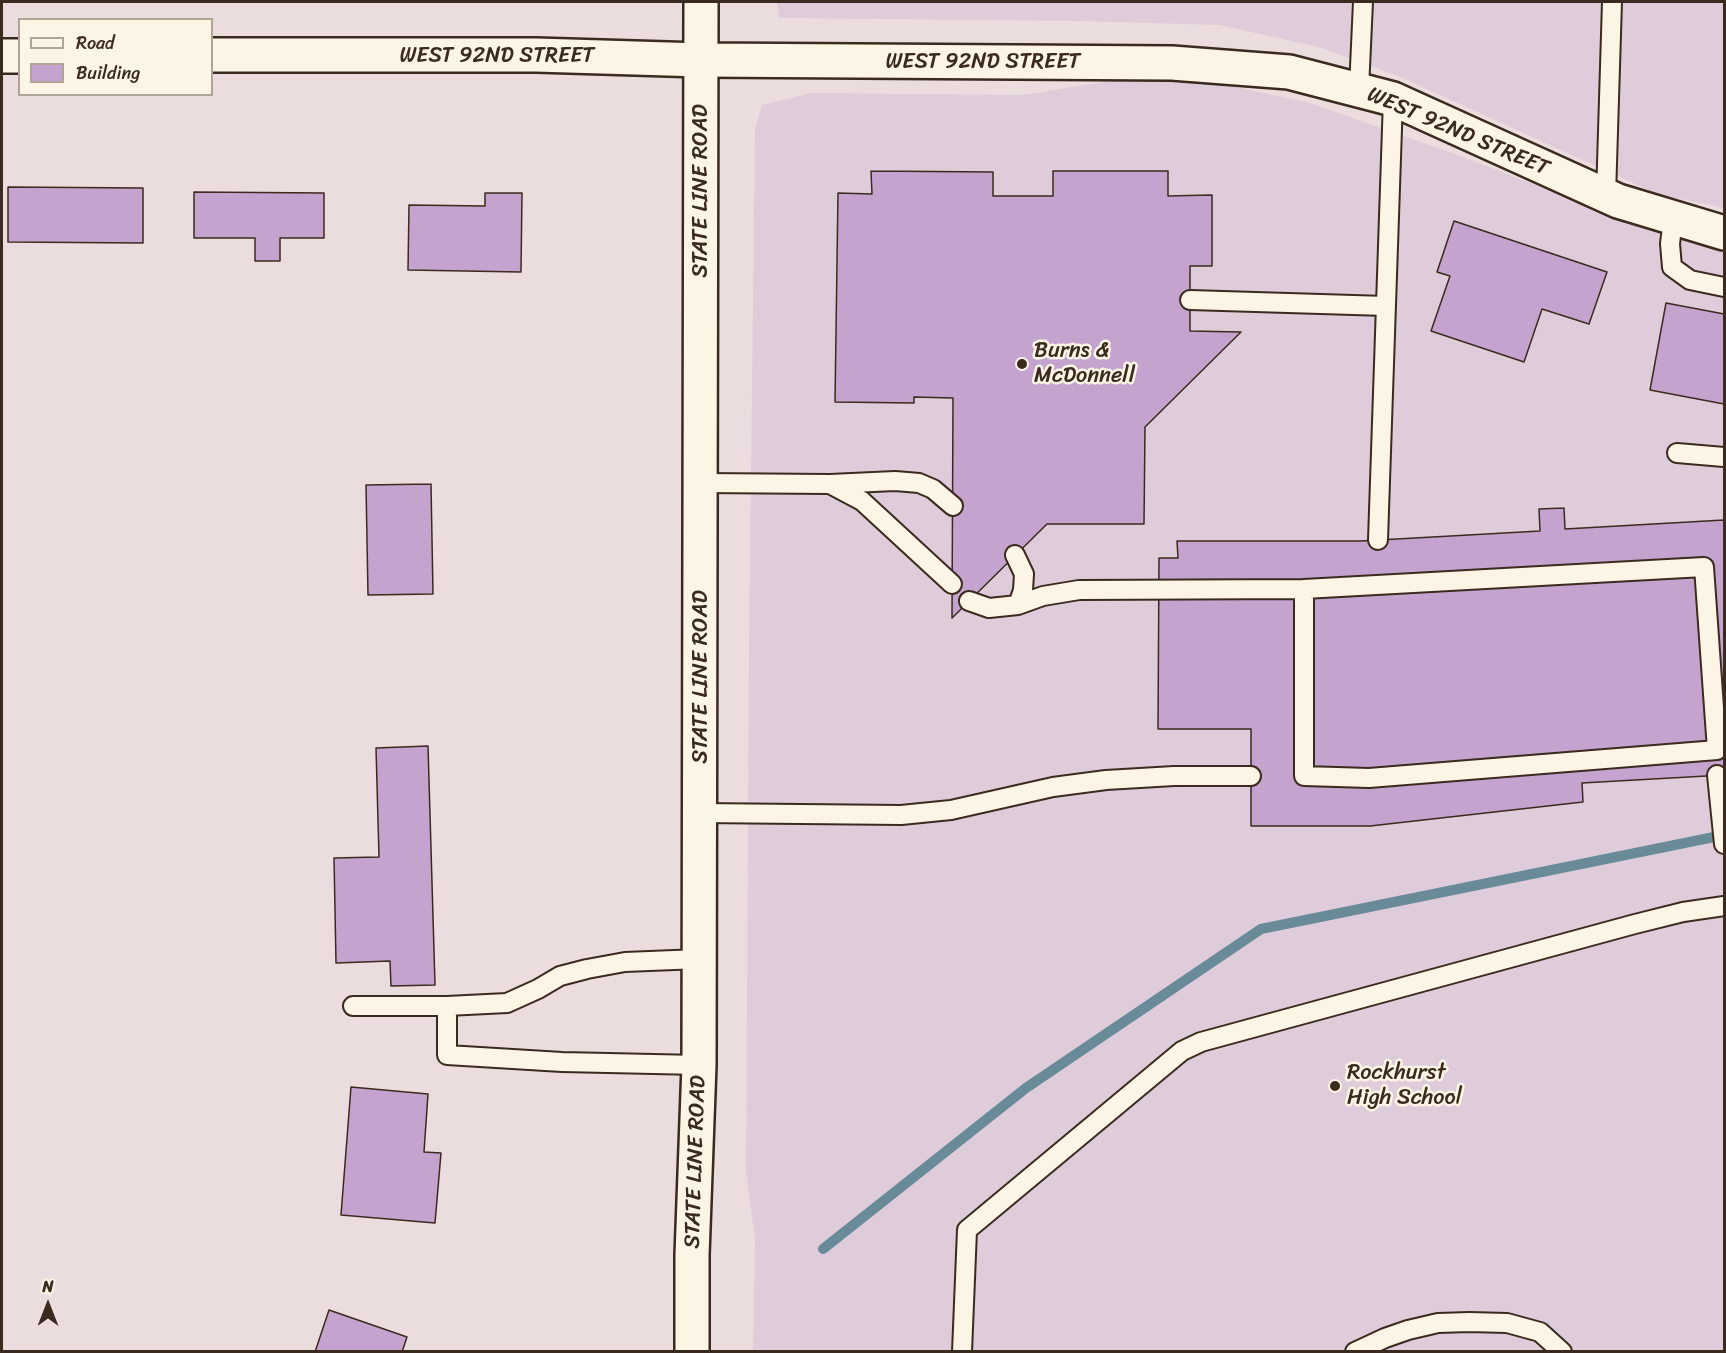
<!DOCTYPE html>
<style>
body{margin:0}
#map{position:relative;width:1726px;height:1353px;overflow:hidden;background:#ebddde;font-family:Sriracha,sans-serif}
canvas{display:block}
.frame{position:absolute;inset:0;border:3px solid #3b2a1e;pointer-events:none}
.legend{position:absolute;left:18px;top:18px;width:195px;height:78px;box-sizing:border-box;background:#fcf5e5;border:2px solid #afa495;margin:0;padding:8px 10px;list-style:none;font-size:18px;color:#3b2a1e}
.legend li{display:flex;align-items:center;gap:12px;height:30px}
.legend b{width:30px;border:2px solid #afa495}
.north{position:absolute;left:18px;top:1275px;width:60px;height:60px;-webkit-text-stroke:4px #fcf5e5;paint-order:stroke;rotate:0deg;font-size:16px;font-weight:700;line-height:24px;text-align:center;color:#3b2a1e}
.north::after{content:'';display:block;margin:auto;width:21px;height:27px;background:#3b2a1e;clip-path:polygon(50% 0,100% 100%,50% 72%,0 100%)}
</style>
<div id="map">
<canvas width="1726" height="1353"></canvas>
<div class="frame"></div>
<ul class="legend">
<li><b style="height:8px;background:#fcf5e5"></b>Road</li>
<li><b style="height:16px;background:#c4a4cf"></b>Building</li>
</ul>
<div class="north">N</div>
</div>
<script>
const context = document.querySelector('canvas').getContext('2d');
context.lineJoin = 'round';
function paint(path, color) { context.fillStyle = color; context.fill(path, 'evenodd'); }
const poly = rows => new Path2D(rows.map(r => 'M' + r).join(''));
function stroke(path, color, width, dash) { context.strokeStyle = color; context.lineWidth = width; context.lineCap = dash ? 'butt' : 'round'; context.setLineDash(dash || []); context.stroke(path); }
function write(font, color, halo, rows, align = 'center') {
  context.font = font + ' Sriracha,sans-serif'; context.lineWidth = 5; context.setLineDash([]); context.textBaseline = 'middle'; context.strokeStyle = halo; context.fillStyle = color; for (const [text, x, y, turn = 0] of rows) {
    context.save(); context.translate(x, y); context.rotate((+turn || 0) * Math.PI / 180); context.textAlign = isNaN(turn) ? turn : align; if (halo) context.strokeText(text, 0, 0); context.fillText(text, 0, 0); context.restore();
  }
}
paint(poly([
 [777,2,1724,2,1724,208,1657,194,1398,76,1319,47,1219,25,1076,21,779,18],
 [1128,78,1211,82,1307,102,1458,155,1651,230,1724,251,1724,1351,753,1352,755,1240,746,1171,749,646,755,129,762,105,812,93,1023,95]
]), '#dfccda');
stroke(poly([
 [823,1249,1026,1088,1261,929,1724,835]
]), '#698b98', 10);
const building = poly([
 [871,171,993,172,993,196,1053,196,1053,171,1168,171,1168,196,1212,195,1212,266,1190,266,1190,331,1241,332,1145,427,1144,524,1047,524,952,618,953,398,914,397,914,403,835,402,838,193,872,194,871,171],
 [8,187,143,188,143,243,8,242,8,187],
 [194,192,324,193,324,238,280,238,280,261,255,261,255,238,194,238,194,192],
 [485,193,522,193,521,272,408,270,409,205,485,206,485,193],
 [1454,221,1607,272,1589,324,1542,309,1524,362,1431,331,1450,276,1437,272,1454,221],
 [1666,303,1724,314,1724,404,1650,390,1666,303],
 [431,484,433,594,368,595,366,485,431,484],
 [1564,508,1565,529,1724,520,1724,775,1582,783,1583,802,1370,826,1251,826,1251,729,1158,729,1159,558,1178,558,1177,541,1361,541,1540,531,1539,509,1564,508],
 [428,746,435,985,391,986,390,961,336,963,334,858,379,857,376,748,428,746],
 [351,1087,428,1094,424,1152,441,1153,435,1223,341,1215,351,1087],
 [329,1310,407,1337,402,1352,315,1352,329,1310]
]);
paint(building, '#c4a4cf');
stroke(building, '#3b2a1e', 1.5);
const lane = poly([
 [1359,89,1363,2],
 [1606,196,1612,2],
 [1673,218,1670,244,1672,267,1690,280,1724,287],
 [1190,300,1386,306],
 [1677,453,1724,457],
 [702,483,830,484,862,501,952,584],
 [830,484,895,481,919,483,933,489,953,506],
 [1378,540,1393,99],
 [1015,555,1024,574,1023,590,1018,605],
 [969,601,989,608,1018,605,1043,596,1079,590,1304,589,1304,776,1369,778,1717,750,1704,567,1304,589],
 [1717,775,1724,844],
 [700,813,901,815,951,810,1053,787,1106,780,1174,776,1251,776],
 [699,959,625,962,587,969,560,976,538,989,507,1003,447,1006,447,1055,562,1062,699,1065],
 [353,1006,447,1006],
 [962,1352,967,1230,1182,1051,1201,1042,1635,924,1683,912,1724,906],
 [1355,1352,1385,1338,1408,1330,1438,1323,1469,1322,1507,1323,1540,1332,1562,1352]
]);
const street = poly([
 [212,55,536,55,701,60,1172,63,1289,72,1393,99,1618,201,1724,233],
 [2,56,20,56]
]);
const secondary = poly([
 [692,1352,692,1255,699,1065,701,2]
]);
stroke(lane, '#3b2a1e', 22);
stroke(street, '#3b2a1e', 38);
stroke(secondary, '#3b2a1e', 38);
stroke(lane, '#fcf5e5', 18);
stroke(street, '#fcf5e5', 33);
stroke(secondary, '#fcf5e5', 33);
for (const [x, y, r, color] of [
 [1022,364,6,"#3b2a1e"],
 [1335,1086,6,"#3b2a1e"]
]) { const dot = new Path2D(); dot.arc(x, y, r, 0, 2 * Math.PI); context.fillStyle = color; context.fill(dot); stroke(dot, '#fcf5e5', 2); }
write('22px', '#3b2a1e', '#fcf5e5', [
 ["WEST 92ND STREET",497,56],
 ["WEST 92ND STREET",983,62],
 ["WEST 92ND STREET",1458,132,23],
 ["STATE LINE ROAD",701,191,-90],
 ["STATE LINE ROAD",701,677,-90],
 ["STATE LINE ROAD",696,1162,-88]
]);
write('22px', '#3b2a1e', '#fcf5e5', [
 ["Burns &",1034,351],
 ["McDonnell",1034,376],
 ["Rockhurst",1347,1073],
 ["High School",1347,1098]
], 'left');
</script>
